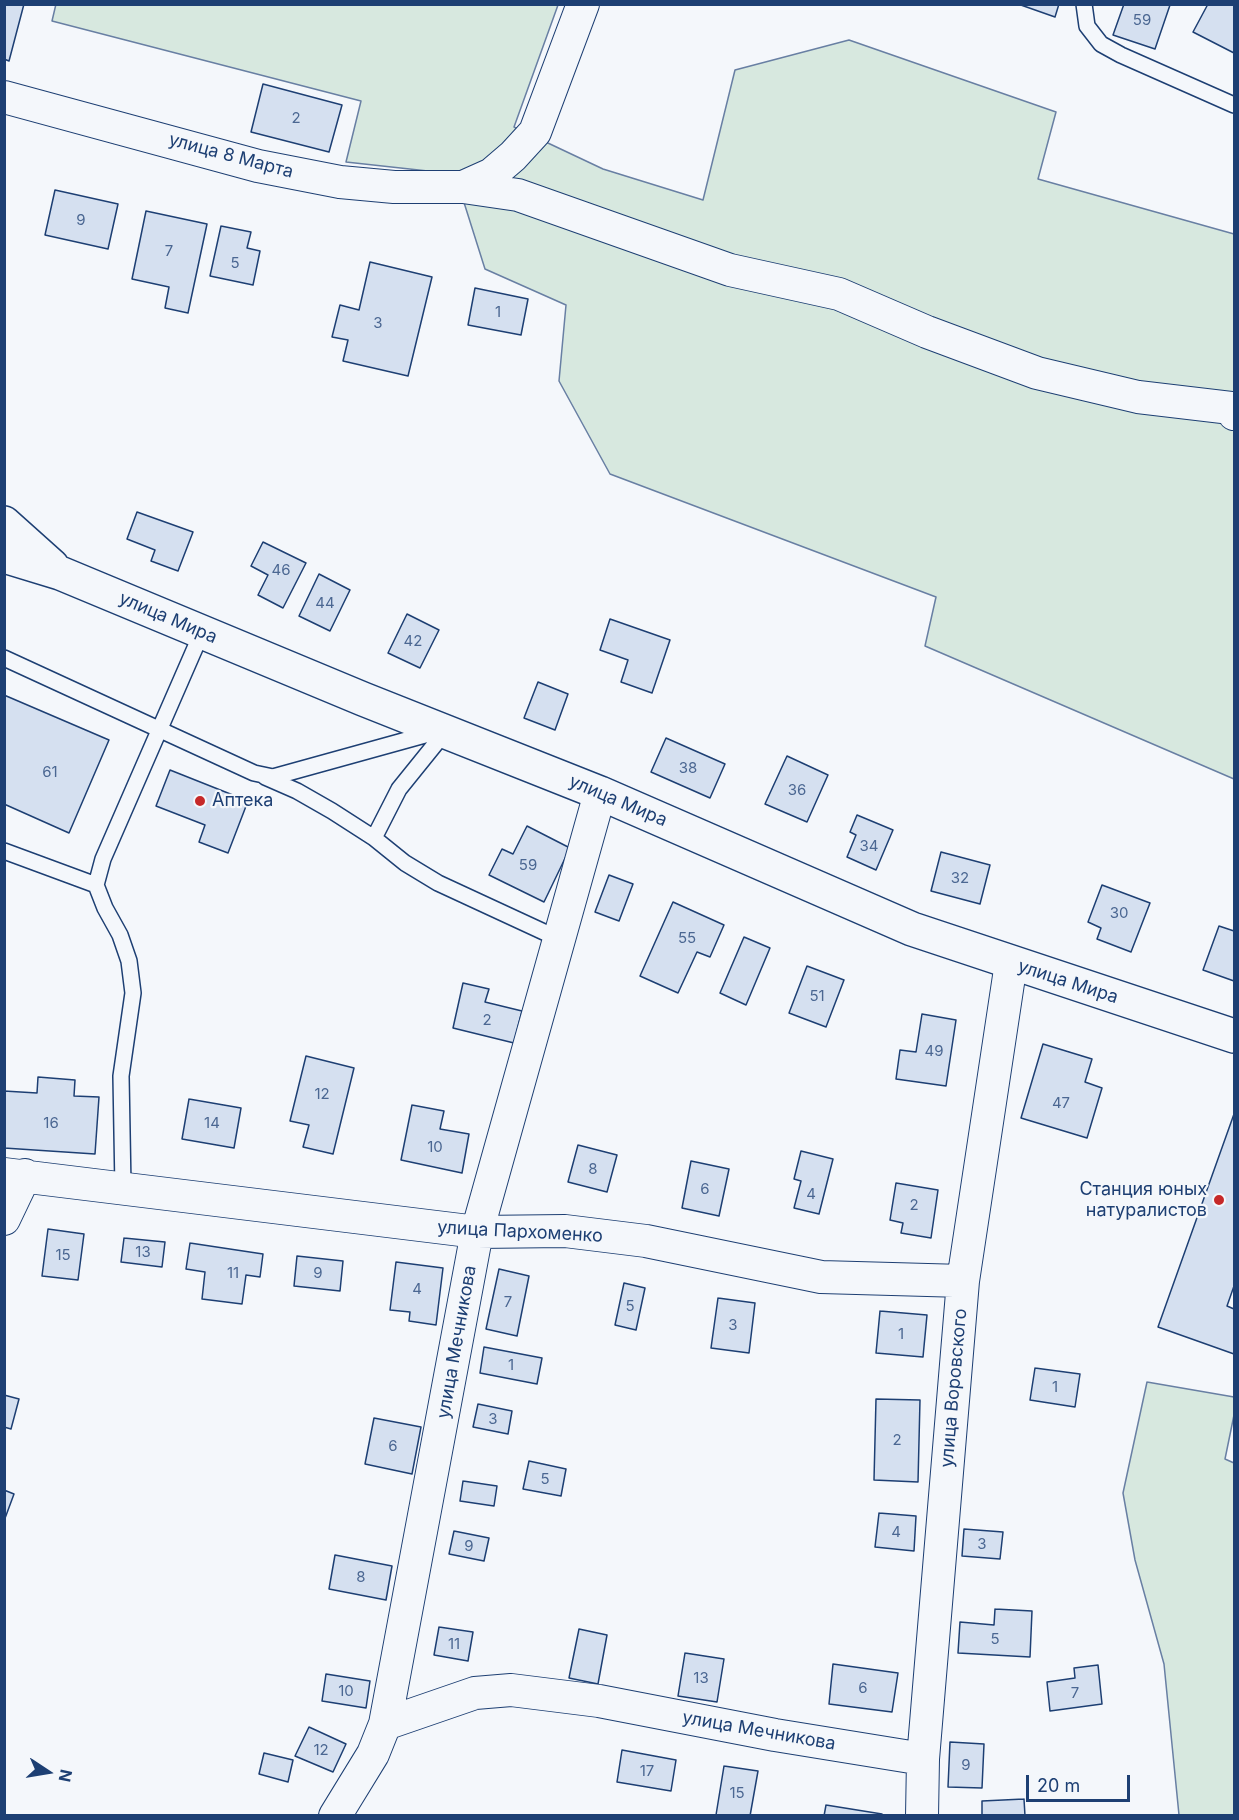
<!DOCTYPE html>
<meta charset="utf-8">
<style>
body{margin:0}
#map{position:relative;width:1239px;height:1820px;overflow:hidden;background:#f4f7fb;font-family:Inter,sans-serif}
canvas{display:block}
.frame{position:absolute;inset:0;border:6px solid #1d3f73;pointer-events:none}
.north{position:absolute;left:18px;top:1742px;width:60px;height:60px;-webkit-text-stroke:4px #f4f7fb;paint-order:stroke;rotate:102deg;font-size:16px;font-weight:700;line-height:24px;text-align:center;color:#1d3f73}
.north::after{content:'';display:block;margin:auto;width:21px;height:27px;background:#1d3f73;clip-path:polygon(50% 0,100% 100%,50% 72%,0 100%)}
.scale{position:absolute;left:1026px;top:1775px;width:104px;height:27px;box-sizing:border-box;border:3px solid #1d3f73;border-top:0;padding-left:8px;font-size:18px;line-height:21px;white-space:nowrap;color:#1d3f73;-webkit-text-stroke:4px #f4f7fb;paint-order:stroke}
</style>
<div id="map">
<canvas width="1239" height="1820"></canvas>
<div class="frame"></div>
<div class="north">N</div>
<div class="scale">20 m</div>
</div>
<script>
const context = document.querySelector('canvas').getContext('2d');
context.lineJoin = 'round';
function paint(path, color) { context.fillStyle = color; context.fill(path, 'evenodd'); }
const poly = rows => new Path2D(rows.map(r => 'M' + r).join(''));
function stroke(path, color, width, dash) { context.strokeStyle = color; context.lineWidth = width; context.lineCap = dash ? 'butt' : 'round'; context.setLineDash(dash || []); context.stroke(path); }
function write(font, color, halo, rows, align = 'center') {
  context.font = font + ' Inter,sans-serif'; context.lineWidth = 4.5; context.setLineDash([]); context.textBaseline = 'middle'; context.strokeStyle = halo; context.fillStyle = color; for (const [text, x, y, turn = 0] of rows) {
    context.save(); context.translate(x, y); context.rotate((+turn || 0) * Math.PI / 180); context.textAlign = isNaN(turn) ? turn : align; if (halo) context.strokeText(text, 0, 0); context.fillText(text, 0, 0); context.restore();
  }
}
const green = poly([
 [56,4,558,5,514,127,603,169,703,200,735,70,849,40,1056,112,1038,179,1234,234,1234,779,925,646,936,597,610,474,559,381,566,305,485,269,455,174,346,162,361,101,52,21,56,4],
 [1147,1382,1234,1397,1234,1415,1225,1459,1234,1463,1234,1815,1179,1815,1164,1664,1135,1560,1123,1493,1147,1382]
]);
paint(green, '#d7e8df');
stroke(green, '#687fa3', 1.5);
const building = poly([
 [4,4,24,4,9,61,4,59,4,4],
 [1018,4,1059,4,1055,17,1018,4],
 [1124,4,1170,5,1155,49,1113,35,1124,4],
 [1208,4,1234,4,1234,53,1193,32,1208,4],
 [263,84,342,105,329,152,251,132,263,84],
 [55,190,118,204,108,249,45,235,55,190],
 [146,211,207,224,188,313,165,308,169,287,132,279,146,211],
 [221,226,251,232,247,248,260,251,253,285,210,276,221,226],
 [370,262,432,277,408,376,343,361,348,340,332,337,340,305,359,310,370,262],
 [475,288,528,299,521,335,468,325,475,288],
 [137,512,193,532,178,571,151,561,155,550,127,539,137,512],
 [263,542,306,563,283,608,258,595,268,575,251,566,263,542],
 [319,574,350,590,330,631,299,616,319,574],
 [407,614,439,630,420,668,388,653,407,614],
 [610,619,670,640,652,693,621,682,628,660,600,650,610,619],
 [538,682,568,694,555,730,524,718,538,682],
 [4,695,109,740,69,833,4,804,4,695],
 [666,738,725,764,710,798,651,772,666,738],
 [787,756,828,775,807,822,765,804,787,756],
 [170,770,248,801,228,853,199,842,205,825,156,806,170,770],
 [857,815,893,830,876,870,847,857,856,835,850,832,857,815],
 [527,826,570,848,544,902,489,875,502,849,513,854,527,826],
 [941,852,990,865,980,904,931,891,941,852],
 [609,875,633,884,619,921,595,912,609,875],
 [1102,885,1150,903,1131,952,1097,939,1101,928,1088,922,1102,885],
 [673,902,724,925,710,957,697,952,678,993,640,976,673,902],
 [1219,926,1234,931,1234,981,1203,970,1219,926],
 [744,937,770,948,746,1005,720,993,744,937],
 [807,966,844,980,826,1027,789,1013,807,966],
 [463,983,489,989,485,1002,522,1011,514,1043,453,1028,463,983],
 [922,1014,956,1020,946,1086,896,1079,900,1050,916,1052,922,1014],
 [1043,1044,1092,1059,1085,1082,1102,1088,1087,1138,1021,1118,1043,1044],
 [306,1056,354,1068,333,1154,303,1147,309,1125,290,1121,306,1056],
 [38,1077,75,1080,74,1096,99,1097,95,1154,4,1148,4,1091,37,1093,38,1077],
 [189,1099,241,1108,234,1148,182,1139,189,1099],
 [412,1105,444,1111,440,1129,469,1134,462,1173,401,1160,412,1105],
 [1234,1114,1234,1286,1227,1306,1234,1309,1234,1354,1158,1327,1234,1114],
 [578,1145,617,1155,607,1192,568,1182,578,1145],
 [801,1151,833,1159,819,1214,794,1208,801,1181,794,1179,801,1151],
 [691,1161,729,1169,719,1216,682,1208,691,1161],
 [896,1183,938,1190,931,1238,901,1233,903,1223,890,1220,896,1183],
 [48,1229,84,1234,78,1280,42,1276,48,1229],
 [124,1238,165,1242,162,1267,121,1262,124,1238],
 [190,1243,263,1254,260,1277,246,1275,242,1304,202,1299,205,1272,186,1269,190,1243],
 [297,1256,343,1261,340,1291,294,1286,297,1256],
 [396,1262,443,1268,436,1325,409,1321,410,1312,390,1310,396,1262],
 [499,1269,529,1276,517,1336,486,1329,499,1269],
 [624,1283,645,1288,636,1330,615,1325,624,1283],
 [718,1298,755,1303,749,1353,711,1348,718,1298],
 [880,1311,927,1315,923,1357,876,1353,880,1311],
 [484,1347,542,1358,537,1384,480,1373,484,1347],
 [1035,1368,1080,1374,1075,1407,1030,1400,1035,1368],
 [4,1395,19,1399,11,1429,4,1427,4,1395],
 [876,1399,920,1400,918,1482,874,1480,876,1399],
 [478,1404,512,1411,508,1434,473,1427,478,1404],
 [374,1418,421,1427,412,1474,365,1464,374,1418],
 [529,1461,566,1469,561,1496,523,1489,529,1461],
 [463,1481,497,1486,494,1506,460,1501,463,1481],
 [4,1490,14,1494,4,1521,4,1490],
 [879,1513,916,1516,914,1551,875,1547,879,1513],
 [964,1529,1003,1532,1000,1559,962,1556,964,1529],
 [454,1531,489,1538,484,1561,449,1554,454,1531],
 [335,1555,392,1566,386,1600,329,1589,335,1555],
 [995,1609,1032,1611,1030,1657,958,1653,960,1622,994,1625,995,1609],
 [439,1627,473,1632,468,1661,434,1655,439,1627],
 [579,1629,607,1635,598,1684,569,1678,579,1629],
 [685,1653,724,1659,717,1702,678,1696,685,1653],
 [833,1664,898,1673,892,1712,829,1704,833,1664],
 [1098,1665,1102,1704,1050,1711,1047,1682,1075,1678,1074,1668,1098,1665],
 [326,1674,370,1681,366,1708,322,1701,326,1674],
 [309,1727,346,1744,333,1772,295,1756,309,1727],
 [950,1742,984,1744,982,1788,948,1787,950,1742],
 [622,1750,676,1760,671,1791,617,1782,622,1750],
 [264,1753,293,1760,288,1782,259,1774,264,1753],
 [724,1766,758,1771,750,1816,716,1815,724,1766],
 [1024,1799,1025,1816,982,1816,982,1801,1024,1799],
 [826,1805,882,1814,882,1816,824,1816,826,1805]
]);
paint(building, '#d5e0f0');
stroke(building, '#1d3f73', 1.5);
const lane = poly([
 [1084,4,1087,26,1101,44,1121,55,1234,105],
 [4,658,254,773,273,777,432,733],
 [265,777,297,791,332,811,374,838,405,863,438,883,559,939],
 [374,838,399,789,445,732],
 [4,851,96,885],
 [123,1188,121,1076,133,993,129,961,120,935,105,908,96,885,103,859,202,632]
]);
const street = poly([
 [4,97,258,166,340,182,394,187,463,187,518,195,730,270,839,294,927,332,1037,373,1138,397,1231,408,1234,414],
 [463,187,492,174,513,156,535,132,583,4],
 [4,1174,477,1232,565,1231,646,1241,821,1277,963,1281],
 [4,1219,25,1175],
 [385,1724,475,1693,511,1690,599,1701,775,1735,923,1759],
 [335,1816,373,1754,385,1724,477,1232,600,793],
 [922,1816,923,1759,963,1281,1011,963]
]);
const secondary = poly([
 [4,523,52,566],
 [4,556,60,573,363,699,600,793,912,929,1234,1036]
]);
stroke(lane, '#1d3f73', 18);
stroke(street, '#1d3f73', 34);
stroke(secondary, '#1d3f73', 36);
stroke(lane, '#f4f7fb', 15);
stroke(street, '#f4f7fb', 32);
stroke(secondary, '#f4f7fb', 33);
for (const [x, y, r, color] of [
 [200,801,6,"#c62828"],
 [1219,1200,6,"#c62828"]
]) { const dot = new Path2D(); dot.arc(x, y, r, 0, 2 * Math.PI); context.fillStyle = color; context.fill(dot); stroke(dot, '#f4f7fb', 2); }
write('15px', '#4b6792', null, [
 ["59",1142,20],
 ["2",296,118],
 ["9",81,220],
 ["7",169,251],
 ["5",235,263],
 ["1",498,312],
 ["3",378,323],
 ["46",281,570],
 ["44",325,603],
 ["42",413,641],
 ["38",688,768],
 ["61",50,772],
 ["36",797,790],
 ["34",869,846],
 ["59",528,865],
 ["32",960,878],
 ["30",1119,913],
 ["55",687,938],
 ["51",817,996],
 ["2",487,1020],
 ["49",934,1051],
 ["12",322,1094],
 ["47",1061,1103],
 ["16",51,1123],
 ["14",212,1123],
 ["10",435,1147],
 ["8",593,1169],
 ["6",705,1189],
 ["4",811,1194],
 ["2",914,1205],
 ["13",143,1252],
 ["15",63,1255],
 ["11",233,1273],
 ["9",318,1273],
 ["4",417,1289],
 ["7",508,1302],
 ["5",630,1306],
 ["3",733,1325],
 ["1",901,1334],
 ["1",511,1365],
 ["1",1055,1387],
 ["3",493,1419],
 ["2",897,1440],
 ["6",393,1446],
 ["5",545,1479],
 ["4",896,1532],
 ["3",982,1544],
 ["9",469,1546],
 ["8",361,1577],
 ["5",995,1639],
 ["11",454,1644],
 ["13",701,1678],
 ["6",863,1688],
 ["10",346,1691],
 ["7",1075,1693],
 ["12",321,1750],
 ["9",966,1765],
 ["17",647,1771],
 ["15",737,1793]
]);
write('18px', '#1d3f73', '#f4f7fb', [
 ["улица 8 Марта",231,156,15],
 ["улица Мира",168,618,23],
 ["улица Мира",618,801,23],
 ["улица Мира",1068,982,18],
 ["улица Пархоменко",520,1232,3],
 ["улица Мечникова",457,1342,-80],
 ["улица Воровского",954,1388,-85],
 ["улица Мечникова",759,1731,10]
]);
write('18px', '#1d3f73', '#f4f7fb', [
 ["Аптека",212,801],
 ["Станция юных",1207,1190,"right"],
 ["натуралистов",1207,1211,"right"]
], 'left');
</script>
